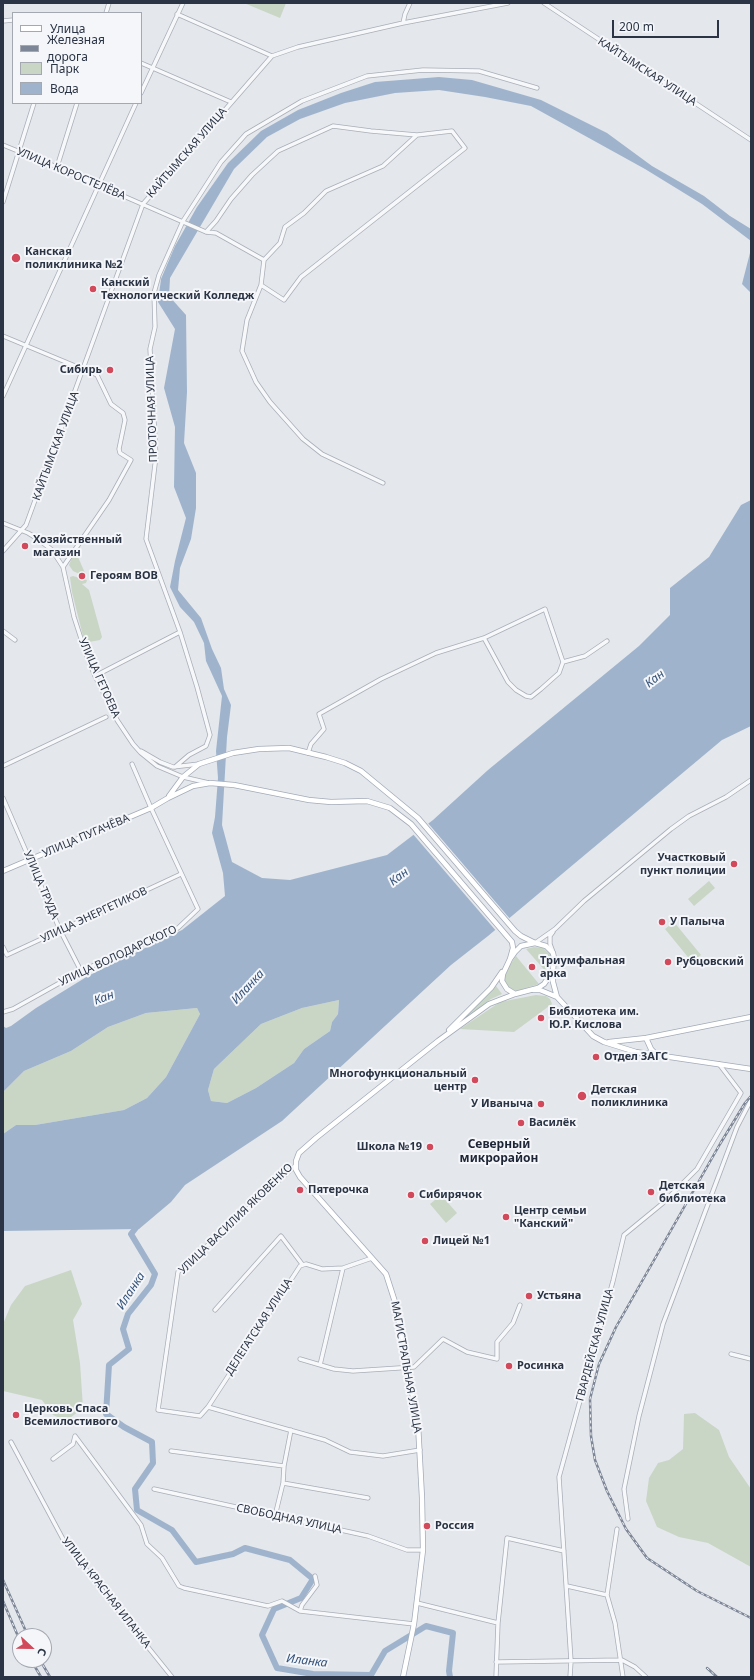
<!DOCTYPE html>
<meta charset="utf-8">
<style>
body{margin:0}
#map{position:relative;width:754px;height:1680px;overflow:hidden;background:#e4e7ec;font-family:"Noto Sans",sans-serif}
canvas{display:block}
.frame{position:absolute;inset:0;border:4px solid #2b3445;pointer-events:none}
.legend{position:absolute;left:12px;top:12px;width:130px;height:92px;box-sizing:border-box;background:#f4f6f9;border:1px solid #a4a8b1;margin:0;padding:5px 7px;list-style:none;font-size:12px;color:#2b3445}
.legend li{display:flex;align-items:center;gap:8px;height:20px}
.legend b{width:20px;border:1px solid #a4a8b1}
.north{position:absolute;left:12px;top:1628px;width:40px;height:40px;box-sizing:border-box;background:#f4f6f9;border:1px solid #a4a8b1;border-radius:50%;rotate:112deg;font-size:11px;font-weight:700;line-height:16px;text-align:center;color:#2b3445}
.north::after{content:'';display:block;margin:auto;width:14px;height:18px;background:#d1495b;clip-path:polygon(50% 0,100% 100%,50% 72%,0 100%)}
.scale{position:absolute;left:612px;top:20px;width:107px;height:18px;box-sizing:border-box;border:2px solid #2b3445;border-top:0;padding-left:5px;font-size:12px;line-height:14px;white-space:nowrap;color:#2b3445;-webkit-text-stroke:3px #f4f6f9;paint-order:stroke}
</style>
<div id="map">
<canvas width="754" height="1680"></canvas>
<div class="frame"></div>
<ul class="legend">
<li><b style="height:5px;background:#fff"></b>Улица</li>
<li><b style="height:5px;background:#7d8696"></b>Железная дорога</li>
<li><b style="height:11px;background:#c9d6c5"></b>Парк</li>
<li><b style="height:11px;background:#9fb4cc"></b>Вода</li>
</ul>
<div class="north">С</div>
<div class="scale">200 m</div>
</div>
<script>
const context = document.querySelector('canvas').getContext('2d');
context.lineJoin = 'round';
function paint(path, color) { context.fillStyle = color; context.fill(path, 'evenodd'); }
const poly = rows => new Path2D(rows.map(r => 'M' + r).join(''));
function stroke(path, color, width, dash) { context.strokeStyle = color; context.lineWidth = width; context.lineCap = dash ? 'butt' : 'round'; context.setLineDash(dash || []); context.stroke(path); }
function write(font, color, halo, rows, align = 'center') {
  context.font = font + ' "Noto Sans",sans-serif'; context.lineWidth = 4; context.setLineDash([]); context.textBaseline = 'middle'; context.strokeStyle = halo; context.fillStyle = color; for (const [text, x, y, turn = 0] of rows) {
    context.save(); context.translate(x, y); context.rotate((+turn || 0) * Math.PI / 180); context.textAlign = isNaN(turn) ? turn : align; if (halo) context.strokeText(text, 0, 0); context.fillText(text, 0, 0); context.restore();
  }
}
paint(poly([
 [244,3,286,3,280,18],
 [78,557,85,573,82,575,73,571,69,565,72,558],
 [73,576,87,580,86,583,82,584,89,590,102,637,100,640,89,642,84,640,72,592,70,577],
 [709,881,715,888,694,906,688,899],
 [674,922,701,955,692,962,665,929],
 [534,947,543,948,550,954,552,959,551,964,548,974,526,949],
 [516,956,539,984,516,991,508,987,504,981,506,971],
 [496,986,502,994,491,999,449,1031],
 [536,995,546,996,550,999,552,1004,514,1032,460,1029,500,1002],
 [339,1000,338,1014,332,1022,330,1031,304,1049,294,1063,256,1088,227,1103,211,1101,208,1090,214,1069,261,1024,302,1008],
 [197,1008,200,1014,166,1077,147,1098,124,1110,35,1125,16,1125,3,1134,3,1092,24,1071,71,1051,108,1027,146,1013],
 [441,1195,457,1213,446,1223,430,1204],
 [71,1270,82,1304,73,1320,80,1363,83,1408,66,1421,53,1415,42,1400,3,1391,3,1324,11,1305,25,1286],
 [695,1413,719,1430,729,1457,751,1489,751,1567,708,1543,679,1537,657,1527,646,1501,649,1478,658,1463,669,1460,683,1449,684,1414]
]), '#c9d6c5');
paint(poly([
 [439,77,472,80,541,100,607,133,652,166,704,196,730,216,751,229,751,241,702,204,645,169,531,106,485,97,439,90,395,93,345,103,300,119,267,137,234,169,170,278,169,296,186,315,187,392,184,443,196,473,196,508,191,539,180,568,178,590,201,618,212,649,221,668,224,689,231,705,227,737,222,825,232,862,262,878,290,880,387,855,433,820,488,770,639,646,670,615,670,588,709,557,741,505,751,500,751,726,722,740,488,936,451,965,282,1121,185,1185,171,1202,139,1229,3,1231,3,1134,16,1125,35,1125,124,1110,147,1098,166,1077,200,1014,197,1008,146,1013,108,1027,71,1051,24,1071,3,1092,3,1026,6,1028,11,1026,36,1008,88,976,182,930,225,896,223,873,212,833,215,817,218,778,216,751,222,696,206,661,204,643,194,622,180,607,170,587,175,561,186,518,174,487,175,427,164,388,175,329,158,302,161,279,175,246,197,207,228,163,261,131,298,110,341,93,375,82],
 [339,1000,338,1014,332,1022,330,1031,304,1049,294,1063,256,1088,227,1103,211,1101,208,1090,214,1069,261,1024,302,1008],
 [751,249,751,293,742,284]
]), '#9fb4cc');
paint(poly([
 [427,822,511,920,497,932,412,833]
]), '#e4e7ec');
stroke(poly([
 [139,1224,131,1234,155,1274,151,1285,128,1314,123,1329,129,1349,109,1365,106,1414,124,1427,152,1442,153,1463,135,1489,137,1510,172,1530,196,1562,233,1554,245,1548,290,1560,313,1579,301,1598,274,1609,262,1635,277,1668,313,1674,371,1675,385,1651,426,1626,453,1633,449,1671,450,1677]
]), '#9fb4cc', 6);
const minor = poly([
 [544,3,751,140],
 [106,13,109,3],
 [177,14,272,56],
 [3,21,13,20],
 [403,23,405,14,410,3],
 [141,63,231,102],
 [141,93,183,3],
 [3,145,57,167,206,232,216,233,264,260],
 [57,167,77,103],
 [3,202,34,103],
 [206,232,216,221,231,199,252,175,278,151,333,126,371,131,417,135],
 [261,285,284,300,301,277,465,148,452,131,417,135,383,166,326,191,304,213,285,227,280,243,264,260,261,285,247,320,242,351,256,382,270,402,303,439,322,454,383,483],
 [3,336,97,375,111,404,123,413,125,420,119,449,120,453,131,460,109,500,63,567],
 [3,396,136,103],
 [3,523,28,533,38,539,52,550,63,567,74,617,86,654,95,676,117,720,133,744,141,753,157,766,183,777,209,783],
 [3,551,26,525,143,204,272,56,298,47,403,23,508,3],
 [3,631,15,640],
 [484,638,508,682,516,690,526,696,531,697,541,689,559,673,563,662],
 [95,676,180,632],
 [141,751,160,762,173,767,199,764],
 [308,753,311,744,324,729,319,714,381,679,436,653,484,638,545,609,563,662,585,656,607,641],
 [3,766,106,717],
 [175,767,189,755,206,746,210,735,197,687,180,632,146,539,156,456,150,349,155,327,154,293,159,275,183,221,221,162,246,134,302,101,367,76,423,70,479,71,537,88],
 [3,798,60,930,81,971],
 [535,943,555,929,584,901,671,829,689,816,726,797,751,780],
 [3,947,7,955,181,874],
 [553,952,550,944,550,936,553,932],
 [3,1012,13,1009,81,971,178,928,198,909,151,808,132,764],
 [295,1166,178,1272,158,1410,200,1416,208,1407,300,1266,306,1264,322,1269,343,1268,372,1258],
 [215,1310,281,1236,302,1264],
 [731,1354,751,1359],
 [300,1359,334,1369,353,1371,414,1367,443,1339,467,1352,497,1359,497,1342,513,1323,520,1305],
 [320,1365,343,1268],
 [208,1407,325,1440,350,1452,383,1456,420,1450],
 [11,1442,64,1541,106,1595,172,1677],
 [171,1451,284,1466],
 [53,1459,73,1444,75,1436,141,1525,147,1544,162,1558,179,1586,184,1588,268,1606,282,1601,300,1611],
 [283,1483,368,1498],
 [154,1489,368,1536,407,1550,423,1550],
 [275,1516,283,1483,284,1466,291,1430],
 [628,1519,624,1489,639,1416,663,1324,737,1127,751,1100],
 [617,1529,607,1595,615,1623,623,1677],
 [315,1576,317,1585,302,1605,300,1611,414,1624],
 [567,1586,607,1595],
 [417,1603,498,1623,496,1677],
 [498,1623,507,1538,564,1551],
 [496,1662,622,1660,635,1667,646,1677],
 [570,1677,571,1661,559,1477,613,1281,624,1235,663,1203,697,1169,741,1093,719,1064]
]);
const major = poly([
 [169,796,183,777,199,764,233,753,259,749,289,748,326,757,345,763,361,771,418,818,515,931,521,936,535,943],
 [3,871,151,808,168,798,193,786,210,783,234,785,309,800,331,802,367,801,390,808,411,824,512,942,513,948,510,959],
 [535,943,546,946,553,953,554,958,553,971,544,984,538,988,515,994,507,989,502,981,503,974,510,959,515,952,521,946,535,943],
 [553,972,553,982,557,997],
 [533,990,540,990,557,997,593,1036,604,1042,636,1052,751,1069],
 [449,1030,491,988,502,972],
 [646,1038,651,1049,657,1055],
 [609,1042,646,1038,751,1017],
 [403,1677,414,1624,423,1550,422,1498,418,1424,395,1302,386,1274,300,1177,296,1170,296,1161,299,1153,316,1138,438,1041,489,1004,515,994]
]);
stroke(minor, '#a9aeb7', 5);
stroke(major, '#a3abb8', 6);
stroke(minor, '#f7f8fa', 3.5);
stroke(major, '#fff', 4.5);
const rail = poly([
 [751,1096,745,1103,720,1144,616,1327,599,1364,590,1399,591,1436,595,1460,607,1491,626,1529,647,1558,697,1591,751,1618],
 [3,1580,28,1636],
 [3,1601,20,1641],
 [31,1660,41,1677],
 [40,1660,50,1677],
 [707,1668,717,1677]
]);
stroke(rail, '#7d8696', 2.5);
stroke(rail, '#f4f6f9', 1, [3]);
for (const [x, y, r, color] of [
 [16,258,5,"#d1495b"],
 [93,289,4,"#d1495b"],
 [110,370,4,"#d1495b"],
 [25,546,4,"#d1495b"],
 [82,576,4,"#d1495b"],
 [734,864,4,"#d1495b"],
 [662,922,4,"#d1495b"],
 [668,962,4,"#d1495b"],
 [532,967,4,"#d1495b"],
 [541,1018,4,"#d1495b"],
 [596,1057,4,"#d1495b"],
 [475,1080,4,"#d1495b"],
 [582,1096,5,"#d1495b"],
 [541,1104,4,"#d1495b"],
 [521,1123,4,"#d1495b"],
 [430,1147,4,"#d1495b"],
 [300,1190,4,"#d1495b"],
 [651,1192,4,"#d1495b"],
 [411,1195,4,"#d1495b"],
 [506,1217,4,"#d1495b"],
 [425,1241,4,"#d1495b"],
 [529,1296,4,"#d1495b"],
 [509,1366,4,"#d1495b"],
 [16,1415,4,"#d1495b"],
 [427,1526,4,"#d1495b"]
]) { const dot = new Path2D(); dot.arc(x, y, r, 0, 2 * Math.PI); context.fillStyle = color; context.fill(dot); stroke(dot, '#f4f6f9', 1.5); }
write('11px', '#2b3445', '#f4f6f9', [
 ["КАЙТЫМСКАЯ УЛИЦА",647,72,33],
 ["КАЙТЫМСКАЯ УЛИЦА",187,153,-49],
 ["УЛИЦА КОРОСТЕЛЁВА",71,174,23],
 ["ПРОТОЧНАЯ УЛИЦА",152,409,-92],
 ["КАЙТЫМСКАЯ УЛИЦА",56,446,-70],
 ["УЛИЦА ГЕТОЕВА",99,678,66],
 ["УЛИЦА ПУГАЧЁВА",86,836,-23],
 ["УЛИЦА ТРУДА",41,885,67],
 ["УЛИЦА ЭНЕРГЕТИКОВ",94,915,-25],
 ["УЛИЦА ВОЛОДАРСКОГО",118,956,-25],
 ["УЛИЦА ВАСИЛИЯ ЯКОВЕНКО",236,1219,-44],
 ["ДЕЛЕГАТСКАЯ УЛИЦА",259,1327,-57],
 ["ГВАРДЕЙСКАЯ УЛИЦА",595,1345,-75],
 ["МАГИСТРАЛЬНАЯ УЛИЦА",406,1367,80],
 ["СВОБОДНАЯ УЛИЦА",289,1519,12],
 ["УЛИЦА КРАСНАЯ ИЛАНКА",106,1593,52]
]);
write('bold 11px', '#2b3445', '#f4f6f9', [
 ["Канская",25,252],
 ["поликлиника №2",25,265],
 ["Канский",101,283],
 ["Технологический Колледж",101,296],
 ["Сибирь",102,370,"right"],
 ["Хозяйственный",33,540],
 ["магазин",33,553],
 ["Героям ВОВ",90,576],
 ["Участковый",726,858,"right"],
 ["пункт полиции",726,871,"right"],
 ["У Палыча",670,922],
 ["Триумфальная",540,961],
 ["арка",540,974],
 ["Рубцовский",676,962],
 ["Библиотека им.",549,1012],
 ["Ю.Р. Кислова",549,1025],
 ["Отдел ЗАГС",604,1057],
 ["Многофункциональный",467,1074,"right"],
 ["центр",467,1087,"right"],
 ["Детская",591,1090],
 ["поликлиника",591,1103],
 ["У Иваныча",533,1104,"right"],
 ["Василёк",529,1123],
 ["Школа №19",422,1147,"right"],
 ["Детская",659,1186],
 ["библиотека",659,1199],
 ["Пятерочка",308,1190],
 ["Сибирячок",419,1195],
 ["Центр семьи",514,1211],
 ["\"Канский\"",514,1224],
 ["Лицей №1",433,1241],
 ["Устьяна",537,1296],
 ["Росинка",517,1366],
 ["Церковь Спаса",24,1409],
 ["Всемилостивого",24,1422],
 ["Россия",435,1526]
], 'left');
write('italic 12px', '#34527a', '#f4f6f9', [
 ["Кан",655,679,-38],
 ["Кан",399,877,-38],
 ["Иланка",248,987,-47],
 ["Кан",104,998,-20],
 ["Иланка",131,1291,-57],
 ["Иланка",307,1661,7]
]);
write('bold 12px', '#1d2536', '#f4f6f9', [
 ["Северный",499,1145],
 ["микрорайон",499,1159]
]);
</script>
